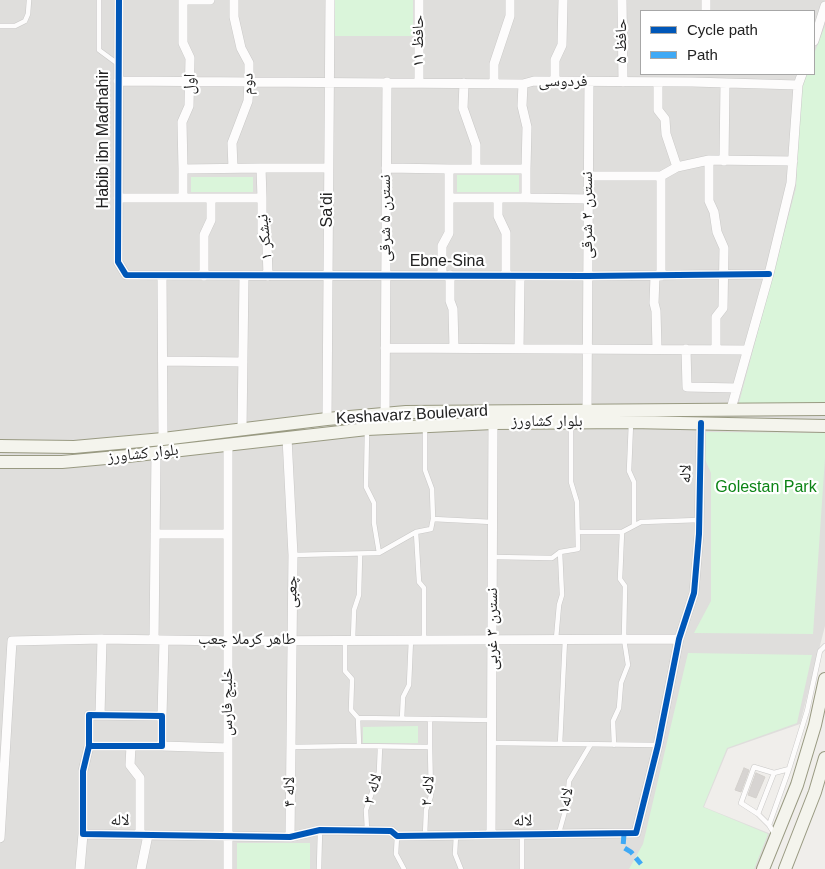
<!DOCTYPE html>
<meta charset="utf-8">
<style>
body{margin:0}
#map{position:relative;width:825px;height:869px;overflow:hidden;background:#f0eeeb;font-family:Arial,sans-serif}
canvas{display:block}
.legend{position:absolute;left:640px;top:10px;width:175px;height:65px;box-sizing:border-box;background:#fff;border:1px solid #a7a7a7;margin:0;padding:6px 9px;list-style:none;font-size:15px;color:#222}
.legend li{display:flex;align-items:center;gap:10px;height:25px}
.legend b{width:25px;border:1px solid #a7a7a7}
</style>
<div id="map">
<canvas width="825" height="869"></canvas>
<ul class="legend">
<li><b style="height:6px;background:#0057b8"></b>Cycle path</li>
<li><b style="height:6px;background:#3fa9f5"></b>Path</li>
</ul>
</div>
<script>
const context = document.querySelector('canvas').getContext('2d');
context.lineJoin = 'round';
function paint(path, color) { context.fillStyle = color; context.fill(path, 'evenodd'); }
const poly = rows => new Path2D(rows.map(r => 'M' + r).join(''));
function stroke(path, color, width, dash) { context.strokeStyle = color; context.lineWidth = width; context.lineCap = dash ? 'butt' : 'round'; context.setLineDash(dash || []); context.stroke(path); }
function write(font, color, halo, rows, align = 'center') {
  context.font = font + ' Arial,"Noto Naskh Arabic",sans-serif'; context.lineWidth = 4.5; context.setLineDash([]); context.textBaseline = 'middle'; context.strokeStyle = halo; context.fillStyle = color; for (const [text, x, y, turn = 0] of rows) {
    context.save(); context.translate(x, y); context.rotate((+turn || 0) * Math.PI / 180); context.textAlign = isNaN(turn) ? turn : align; if (halo) context.strokeText(text, 0, 0); context.fillText(text, 0, 0); context.restore();
  }
}
paint(poly([
 [0,0,825,0,825,626,800,724,728,749,704,807,771,834,756,869,0,869],
 [641,11,814,11,814,74,641,74]
]), '#dfdedc');
paint(poly([
 [335,0,413,0,413,36,335,36],
 [825,26,825,403,739,403,796,188,801,86,806,74,814,74,814,54],
 [457,175,519,175,519,192,457,192],
 [191,177,253,177,253,192,191,192],
 [704,432,825,433,825,458,813,634,694,633,711,601,711,473,703,455],
 [688,653,812,655,797,723,727,748,703,807,768,834,754,869,629,869,643,844],
 [418,726,418,743,363,743,363,727],
 [237,843,310,843,310,869,237,869]
]), '#daf5da');
const building = poly([
 [744,768,749,770,741,792,735,790,744,768],
 [756,773,765,777,756,798,748,795,756,773]
]);
paint(building, '#d7d4d2');
stroke(building, '#d3d0cc', 1);
const service = poly([
 [99,0,99,50,118,64],
 [0,26,15,26,25,21,28,14,29,0],
 [631,423,629,471,634,482,634,525],
 [425,426,425,470,432,489,433,519],
 [367,430,366,487,374,503,374,523,379,553],
 [416,532,419,582,424,588,424,639],
 [579,532,622,532,641,522,699,520],
 [293,555,379,553,416,532,431,529,433,519,492,522],
 [493,557,552,558,560,552,578,549,577,502,571,482,571,424],
 [556,639,559,605,562,595,560,552],
 [345,640,345,671,352,679,351,710,358,718],
 [353,640,354,610,359,595,360,555],
 [402,719,403,697,409,685,411,639],
 [492,743,658,745],
 [560,744,565,639],
 [614,745,613,721,619,708,621,683,628,665,624,639,625,586,620,579,622,532],
 [359,746,430,747,430,719],
 [290,747,359,746,358,718,492,720],
 [758,814,774,773],
 [769,825,758,814,741,803,754,767,774,773,789,769],
 [367,830,366,810,379,772,380,747],
 [559,833,567,804,569,781,591,744],
 [774,833,769,825,789,769,807,711,820,651,825,646],
 [456,835,455,854,461,869],
 [522,835,522,869],
 [397,836,396,854,404,869],
 [425,836,426,810,431,796,430,747],
 [319,869,320,830]
]);
const minor = poly([
 [119,0,118,262,126,275,588,276,769,274],
 [183,0,183,43,190,58,189,106,182,122,183,169],
 [183,0,210,0],
 [622,0,623,82],
 [706,11,706,0],
 [814,41,825,6],
 [118,81,523,84,534,81,692,82,798,85],
 [555,81,555,60,562,45,563,0],
 [658,82,658,110,665,119,666,134,677,167],
 [419,83,419,0],
 [464,83,463,108,476,145,476,169],
 [494,84,494,64,510,16,510,0],
 [523,84,522,106,527,127,526,169],
 [709,160,709,201,714,212,717,232,724,248,723,308,716,317,716,349],
 [724,161,725,83],
 [233,168,232,143,248,101,249,81,249,63,241,48,234,17,234,0],
 [261,168,328,168],
 [386,168,449,169],
 [589,176,661,176,677,167,709,160,793,161],
 [661,176,661,276],
 [118,198,262,198,261,168,183,169,183,198],
 [262,198,262,232,267,245,268,276],
 [498,198,498,216,506,233,506,276],
 [526,198,589,199],
 [442,275,442,246,449,233,449,169,526,169,526,198,449,198],
 [450,275,450,301,453,309,454,348],
 [162,276,163,439],
 [204,276,204,235,211,220,211,198],
 [655,276,654,303,656,311,657,349],
 [385,348,747,350],
 [519,348,520,276],
 [686,349,687,387,737,388],
 [163,361,243,362],
 [587,409,589,82],
 [731,409,769,274,791,183,798,85,802,74],
 [385,414,387,82],
 [327,419,330,0],
 [242,429,244,276],
 [287,438,293,555,290,837],
 [155,534,228,534],
 [154,640,156,453],
 [100,715,102,639],
 [162,716,164,640],
 [89,746,162,746,162,716,89,715,89,746,83,771,83,834,290,837,320,830,391,831,397,836,636,833,658,745,679,639,694,593,699,534,701,423],
 [131,746,130,765,140,778,140,835],
 [162,746,228,748],
 [491,835,493,423],
 [0,838,12,641,102,639,228,641,679,639],
 [80,869,83,834],
 [141,869,148,835],
 [228,869,228,444]
]);
const secondary = poly([
 [0,446,74,447,163,439,327,419,406,412,825,409],
 [0,462,62,462,128,456,367,429,493,423,631,422,825,426],
 [763,869,797,785,815,725,825,679],
 [785,869,815,792,825,758]
]);
stroke(service, '#c9c8c7', 5.5);
stroke(minor, '#c9c8c7', 10);
stroke(secondary, '#999a82', 14);
stroke(service, '#fdfcfc', 4.5);
stroke(minor, '#fdfcfc', 9);
stroke(secondary, '#f4f4ed', 12);
stroke(poly([
 [624,834,623,847,631,852,641,864]
]), '#3fa9f5', 5, [10, 5]);
stroke(poly([
 [119,0,118,262,126,275,588,276,769,274],
 [89,746,162,746,162,716,89,715,89,746,83,771,83,834,290,837,320,830,391,831,397,836,636,833,658,745,679,639,694,593,699,534,701,423]
]), '#0057b8', 6);
write('16px', '#222', '#fff', [
 ["حافظ ۱۱",419,41,-90],
 ["حافظ ۵",622,41,-90],
 ["فردوسی",563,82],
 ["اول",190,84,-89],
 ["دوم",248,84,-88],
 ["Habib ibn Madhahir",104,139,-90],
 ["Sa'di",328,210,-90],
 ["نسترن ۲ شرقی",588,215,-90],
 ["نسترن ۵ شرقی",386,218,-90],
 ["نیشکر ۱",265,237,-96],
 ["Ebne-Sina",447,262],
 ["Keshavarz Boulevard",412,415,-3],
 ["بلوار کشاورز",547,422],
 ["بلوار کشاورز",143,454,-6],
 ["لاله",686,474,-89],
 ["چعبی",292,592,-89],
 ["نسترن ۳ غربی",493,629,-90],
 ["طاهر کرملا چعب",247,640],
 ["خلیج فارس",228,702,-90],
 ["لاله ۳",373,789,-74],
 ["لاله ۲",428,791,-84],
 ["لاله ۴",290,792,-90],
 ["لاله۱",566,801,-80],
 ["لاله",120,821],
 ["لاله",523,821,-1]
]);
write('16px', '#0c8416', '#fff', [
 ["Golestan Park",766,488]
]);
</script>
